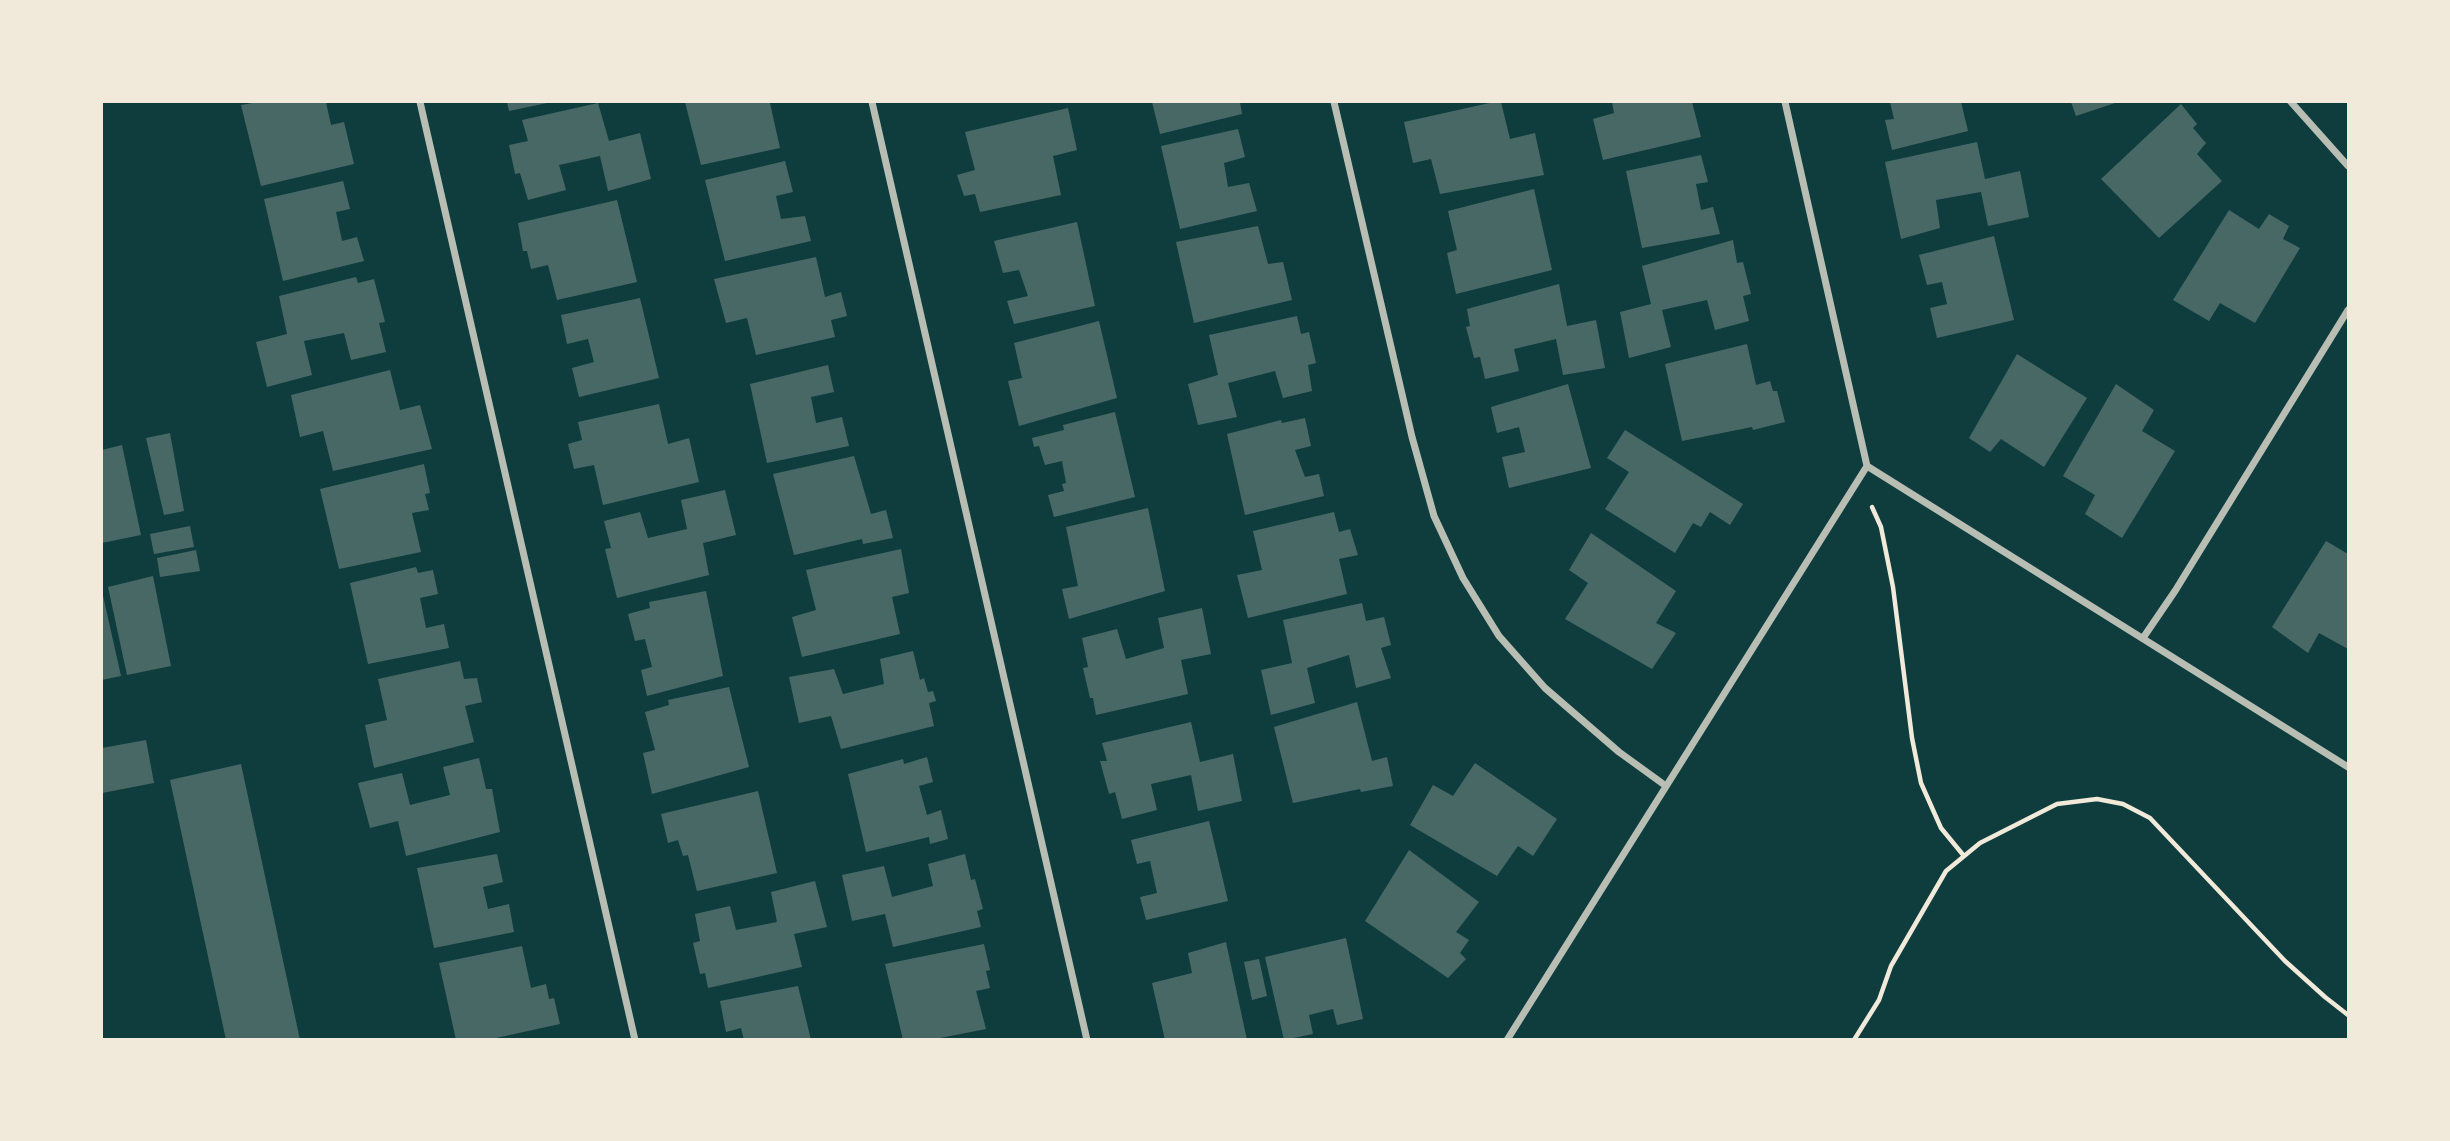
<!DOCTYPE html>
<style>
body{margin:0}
#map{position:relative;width:2450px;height:1141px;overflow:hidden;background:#0f3d3e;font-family:"Noto Sans",sans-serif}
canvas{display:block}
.frame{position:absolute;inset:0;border:103px solid #f1e9da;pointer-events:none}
</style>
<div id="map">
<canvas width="2450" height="1141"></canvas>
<div class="frame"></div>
</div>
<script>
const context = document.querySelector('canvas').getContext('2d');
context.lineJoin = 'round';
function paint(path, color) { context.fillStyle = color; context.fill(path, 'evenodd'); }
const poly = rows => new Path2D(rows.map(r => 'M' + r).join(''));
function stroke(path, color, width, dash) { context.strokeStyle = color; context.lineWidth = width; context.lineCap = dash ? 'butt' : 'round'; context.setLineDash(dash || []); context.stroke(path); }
paint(poly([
 [258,102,326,102,331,125,344,122,354,164,261,186,241,105],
 [507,102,547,102,547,103,509,111],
 [685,102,770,103,780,148,701,165],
 [1152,102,1240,102,1242,114,1160,134],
 [1494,102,1501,102,1510,139,1535,133,1544,175,1440,194,1431,159,1413,163,1404,122],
 [1612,102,1692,102,1701,137,1603,160,1593,119,1614,113],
 [1890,102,1961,102,1968,131,1892,150,1885,120,1894,119],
 [2071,102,2118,102,2076,116],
 [598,103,609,141,640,133,651,179,608,191,600,156,559,165,566,190,528,200,520,173,515,174,509,145,528,141,522,120],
 [2181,104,2197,124,2193,128,2206,143,2197,154,2222,181,2159,238,2101,179],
 [1068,108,1077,150,1053,156,1061,195,980,212,975,194,964,196,957,175,975,170,965,132],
 [1238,129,1245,157,1224,163,1228,187,1249,183,1257,211,1180,229,1161,146],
 [1977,142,1985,179,2020,171,2029,217,1988,226,1981,192,1936,200,1940,228,1901,239,1885,162],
 [1701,155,1708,182,1696,184,1701,210,1713,207,1720,234,1642,248,1626,171],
 [785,161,793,192,776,196,781,219,805,216,811,241,725,261,705,180],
 [343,181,350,209,336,212,342,241,357,237,364,261,283,281,264,199],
 [1534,189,1552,270,1456,294,1447,253,1457,250,1448,211],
 [617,200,637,282,557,300,548,265,531,269,527,251,523,251,518,223],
 [2229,210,2259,229,2269,214,2289,226,2283,239,2300,248,2255,323,2220,303,2209,321,2173,300],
 [1077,222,1095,306,1014,324,1007,301,1028,296,1019,270,1003,273,994,241],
 [1258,226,1268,264,1283,262,1292,300,1194,323,1176,242],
 [1994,236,2014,320,1937,338,1930,308,1947,304,1942,282,1927,285,1919,255],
 [1733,240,1737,263,1743,262,1751,294,1743,296,1749,321,1715,330,1707,300,1662,310,1671,347,1629,358,1620,312,1651,304,1642,266],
 [816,257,825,297,841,292,847,316,831,320,835,337,756,355,747,318,726,323,714,279],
 [356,277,358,283,374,279,385,322,379,323,386,352,351,360,344,333,304,341,312,375,267,387,256,342,287,334,279,296],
 [1559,284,1567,326,1596,320,1605,368,1563,375,1556,339,1514,349,1519,371,1485,379,1480,357,1474,358,1466,327,1470,326,1467,309],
 [640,298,659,378,579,397,572,368,594,362,588,339,567,344,561,315],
 [1297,316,1301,334,1309,332,1316,363,1308,365,1312,391,1283,398,1275,371,1228,383,1237,417,1198,425,1188,384,1218,375,1209,335],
 [1099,321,1117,398,1019,426,1008,381,1022,378,1014,343],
 [1747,344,1756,385,1770,381,1773,391,1777,391,1785,422,1753,430,1752,427,1682,441,1665,364],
 [2017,354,2087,398,2044,467,2001,439,1990,452,1969,438],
 [828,365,834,392,811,397,816,423,842,417,849,446,767,463,750,384],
 [390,370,400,410,420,405,432,449,333,471,323,431,300,437,291,395],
 [1568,384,1591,468,1509,488,1502,457,1525,452,1519,427,1497,433,1491,407],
 [2116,384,2154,410,2142,431,2175,451,2122,538,2085,514,2095,495,2063,476],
 [659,404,668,444,689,438,699,482,603,505,594,465,574,469,568,444,582,440,578,422],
 [1115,412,1135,497,1054,517,1048,495,1064,491,1062,484,1066,483,1062,461,1045,465,1039,446,1034,447,1032,438,1064,430,1063,425],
 [1305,418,1311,446,1295,450,1305,477,1319,474,1324,496,1245,515,1227,434,1281,420,1282,423],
 [1625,430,1743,504,1730,525,1710,512,1701,527,1693,523,1675,553,1605,509,1629,472,1607,458],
 [170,433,184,511,164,515,146,438],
 [122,445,141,535,102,543,102,450],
 [854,456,871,514,886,510,893,538,863,544,862,539,794,555,773,474],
 [424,464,430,493,425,494,429,510,412,513,421,552,339,569,320,489],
 [725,490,736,535,703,543,709,575,617,598,605,549,611,548,604,521,640,512,648,538,687,529,681,500],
 [1148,508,1165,591,1069,619,1062,589,1078,586,1066,527],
 [1334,512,1339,532,1350,529,1358,555,1339,559,1347,594,1248,618,1237,575,1262,570,1253,531],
 [190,526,194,547,154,554,150,534],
 [1591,533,1676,591,1656,623,1676,633,1652,669,1565,619,1588,583,1569,570],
 [2326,541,2348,554,2348,649,2319,633,2308,653,2272,627],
 [901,549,909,593,892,597,900,634,802,657,792,617,816,610,806,570],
 [196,550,200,571,160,577,157,558],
 [416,567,418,573,433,570,438,594,420,598,426,628,444,624,449,648,368,664,350,583],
 [153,576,171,666,127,675,108,587],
 [102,591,121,676,102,680],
 [706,591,723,676,647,696,641,670,652,667,645,639,635,641,628,614,650,608,649,602],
 [1362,603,1366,621,1384,617,1391,645,1381,648,1391,678,1356,688,1349,655,1307,668,1315,703,1271,715,1261,670,1292,663,1283,620],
 [1202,608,1211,654,1181,660,1188,694,1096,715,1093,698,1090,698,1083,668,1088,667,1082,638,1117,629,1126,659,1164,648,1158,618],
 [913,651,920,680,924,678,928,692,933,691,936,701,929,703,934,726,841,749,831,716,799,723,789,677,834,669,843,694,884,684,880,659],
 [460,661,464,679,477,678,482,702,465,706,474,742,374,768,365,725,387,720,378,679],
 [729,687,749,767,652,794,643,753,655,750,645,712,669,705,668,700],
 [1357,702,1372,761,1387,757,1393,786,1361,792,1360,789,1293,803,1274,727],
 [1191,722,1200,762,1233,754,1242,801,1198,811,1191,775,1151,784,1157,810,1122,819,1115,792,1109,794,1100,761,1107,761,1102,743],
 [146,740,154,783,102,793,102,748],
 [927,757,933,782,919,786,927,815,941,810,948,839,930,844,929,837,866,852,848,774,903,759,904,764],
 [479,758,486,789,492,789,500,832,406,856,398,821,370,828,358,783,402,773,410,805,450,795,443,767],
 [1475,763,1557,819,1533,856,1518,846,1497,876,1410,825,1433,785,1453,796],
 [241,764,300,1040,226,1040,170,780],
 [758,791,777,873,697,891,688,855,683,856,678,840,668,843,661,814],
 [1209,821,1228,901,1146,920,1140,897,1157,893,1150,861,1137,864,1131,840],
 [1409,850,1479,902,1456,932,1469,940,1460,953,1466,959,1448,978,1365,921],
 [497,854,503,882,483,887,488,909,509,904,514,932,434,948,417,868],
 [965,854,971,880,975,879,983,909,977,911,981,927,893,947,885,914,852,921,842,875,884,866,892,897,933,886,928,864],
 [815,881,827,927,794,934,802,967,708,988,705,973,700,974,693,943,700,941,695,914,730,906,736,930,777,922,771,892],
 [1346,938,1363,1019,1337,1025,1333,1009,1309,1015,1313,1034,1284,1040,1265,957],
 [1226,942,1247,1040,1165,1040,1152,983,1192,973,1188,953],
 [984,944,990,970,986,971,990,988,976,991,986,1029,930,1040,903,1040,885,964],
 [522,946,531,988,546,984,549,999,554,998,560,1024,487,1040,456,1040,439,963],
 [1259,959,1267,996,1252,1000,1244,962],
 [798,986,811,1040,744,1040,741,1028,726,1032,720,1001]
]), '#486865');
stroke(poly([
 [1872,507,1881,527,1893,587,1912,738,1921,783,1941,828,1964,856],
 [1854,1040,1879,1000,1891,966,1946,871,1980,843,2057,804,2097,799,2123,804,2150,818,2285,961,2325,997,2348,1015]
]), '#f1e9da', 4.5);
stroke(poly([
 [420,102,635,1040],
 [872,102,1087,1040],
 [1334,102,1412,437,1434,516,1463,578,1499,636,1545,688,1619,752,1666,786],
 [2291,102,2348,166],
 [1867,466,2348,767],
 [2143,638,2175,591,2348,310],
 [1507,1040,1867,466,1785,102]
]), '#b8beb3', 7);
</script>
